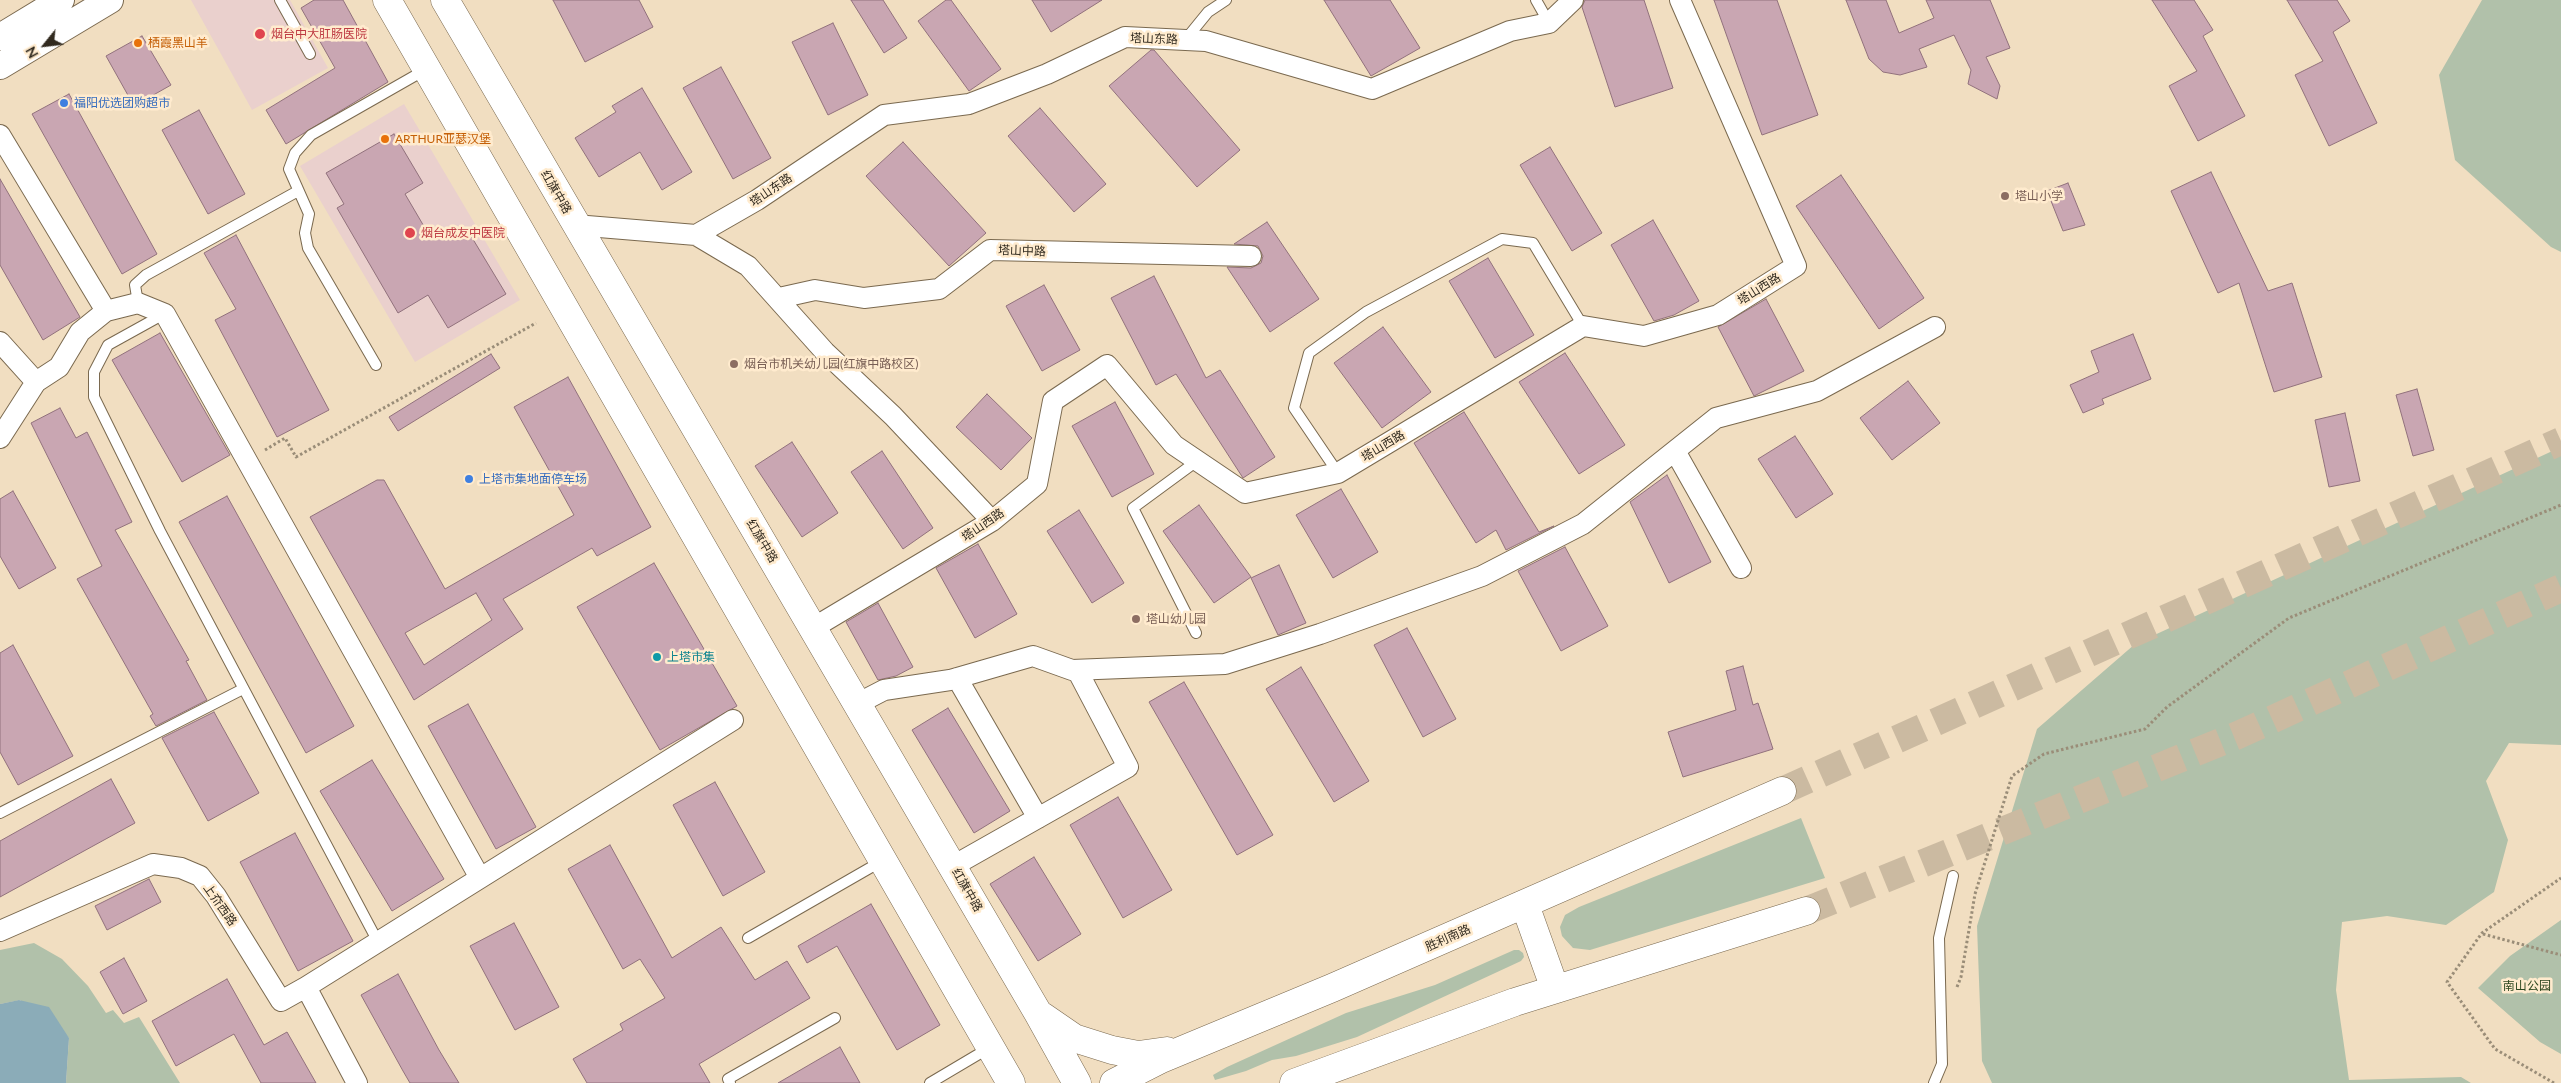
<!DOCTYPE html>
<meta charset="utf-8">
<style>
body{margin:0}
#map{position:relative;width:2561px;height:1083px;overflow:hidden;background:#f1dec1;font-family:Lato,sans-serif}
canvas{display:block}
.north{position:absolute;left:20px;top:20px;width:50px;height:50px;-webkit-text-stroke:4px #ffebce;paint-order:stroke;rotate:241deg;font-size:14px;font-weight:700;line-height:20px;text-align:center;color:#312a1f}
.north::after{content:'';display:block;margin:auto;width:18px;height:22px;background:#312a1f;clip-path:polygon(50% 0,100% 100%,50% 72%,0 100%)}
</style>
<div id="map">
<canvas width="2561" height="1083"></canvas>
<div class="north">N</div>
</div>
<script>
const context = document.querySelector('canvas').getContext('2d');
context.lineJoin = 'round';
function paint(path, color) { context.fillStyle = color; context.fill(path, 'evenodd'); }
const poly = rows => new Path2D(rows.map(r => 'M' + r).join(''));
function stroke(path, color, width, dash) { context.strokeStyle = color; context.lineWidth = width; context.lineCap = dash ? 'butt' : 'round'; context.setLineDash(dash || []); context.stroke(path); }
function write(font, color, halo, rows, align = 'center') {
  context.font = font + ' Lato,"Noto Sans SC",sans-serif'; context.lineWidth = 5; context.setLineDash([]); context.textBaseline = 'middle'; context.strokeStyle = halo; context.fillStyle = color; for (const [text, x, y, turn = 0] of rows) {
    context.save(); context.translate(x, y); context.rotate((+turn || 0) * Math.PI / 180); context.textAlign = isNaN(turn) ? turn : align; if (halo) context.strokeText(text, 0, 0); context.fillText(text, 0, 0); context.restore();
  }
}
paint(poly([
 [191,0,290,0,328,68,252,110],
 [404,104,520,300,415,362,300,166]
]), '#ead0cd');
paint(poly([
 [2482,0,2561,0,2561,252,2551,247,2455,160,2439,75],
 [2561,447,2561,745,2509,743,2486,781,2508,840,2494,892,2446,925,2387,916,2342,922,2336,990,2349,1080,2461,1077,2471,1083,1992,1083,1982,1061,1977,926,2037,729,2135,644],
 [1801,818,1825,878,1590,950,1573,948,1562,936,1560,927,1565,915,1579,907],
 [2561,920,2561,1054,2540,1042,2478,988,2510,956],
 [34,943,62,959,88,986,106,1013,113,1010,124,1023,139,1017,180,1083,66,1083,69,1038,20,1000,0,1004,0,950],
 [1514,950,1519,950,1523,953,1524,957,1521,961,1357,1037,1296,1056,1272,1060,1246,1071,1215,1080,1213,1075,1227,1067,1346,1013,1435,985]
]), '#b1c1aa');
paint(poly([
 [19,1000,49,1007,69,1038,66,1083,0,1083,0,1004]
]), '#8bacb8');
const building = poly([
 [314,0,343,0,388,82,286,144,266,110,335,68,301,8,314,0],
 [553,0,639,0,653,27,585,62,553,0],
 [851,0,883,0,907,38,884,53,851,0],
 [946,0,951,0,1001,69,969,91,918,21,946,0],
 [1032,0,1102,0,1051,32,1032,0],
 [1324,0,1390,0,1420,48,1371,76,1324,0],
 [1585,0,1644,0,1673,88,1615,107,1582,7,1585,0],
 [1714,0,1777,0,1818,115,1762,135,1714,0],
 [1846,0,1886,0,1899,33,1934,18,1926,0,1990,0,2010,48,1986,57,2000,86,1997,99,1968,84,1971,70,1954,35,1919,49,1927,67,1900,75,1883,72,1869,59,1846,0],
 [2152,0,2194,0,2213,30,2203,36,2245,116,2198,141,2169,86,2197,71,2152,0],
 [2287,0,2337,0,2350,21,2333,32,2377,123,2329,146,2295,75,2323,61,2287,0],
 [833,23,868,95,828,115,792,42,833,23],
 [142,36,171,85,134,106,106,56,142,36],
 [1151,50,1154,50,1240,150,1197,187,1109,86,1151,50],
 [721,67,771,158,733,179,683,88,721,67],
 [642,88,692,172,662,190,640,152,599,177,575,138,616,112,612,106,642,88],
 [69,94,157,254,122,274,32,114,69,94],
 [1040,108,1106,184,1074,212,1008,136,1040,108],
 [199,110,245,194,208,214,162,130,199,110],
 [394,134,423,183,405,194,432,240,449,230,454,239,468,231,506,294,448,328,428,295,398,313,337,208,344,204,326,173,394,134],
 [903,142,986,233,949,266,866,176,903,142],
 [1550,147,1602,233,1572,251,1520,165,1550,147],
 [2211,172,2268,291,2292,283,2322,377,2274,392,2239,283,2218,293,2171,191,2211,172],
 [1841,175,1924,298,1879,329,1796,206,1841,175],
 [0,179,80,317,43,340,0,265,0,179],
 [2068,183,2085,225,2063,231,2047,191,2068,183],
 [1653,220,1699,301,1674,315,1654,321,1611,245,1653,220],
 [1267,222,1319,299,1270,332,1227,267,1251,268,1261,263,1263,256,1258,246,1234,244,1267,222],
 [236,235,329,410,277,437,215,320,236,309,204,253,236,235],
 [1488,258,1534,335,1495,358,1449,281,1488,258],
 [1154,276,1206,378,1220,370,1275,457,1243,478,1176,374,1156,385,1111,298,1154,276],
 [1044,285,1080,350,1042,371,1006,306,1044,285],
 [1766,299,1804,371,1754,396,1718,327,1766,299],
 [1383,327,1431,392,1382,428,1334,363,1383,327],
 [160,333,230,455,182,482,112,360,160,333],
 [2133,334,2151,379,2102,399,2104,404,2083,413,2070,385,2099,372,2091,351,2133,334],
 [1565,353,1625,445,1579,474,1519,382,1565,353],
 [491,354,500,368,398,431,389,417,491,354],
 [568,377,651,527,597,556,592,548,503,599,523,629,414,700,310,517,377,480,384,480,445,589,574,515,514,407,568,377],
 [476,593,492,620,424,665,405,633,476,593],
 [1908,381,1940,423,1892,460,1860,418,1908,381],
 [2417,389,2434,450,2413,456,2396,395,2417,389],
 [987,394,1032,438,1001,470,956,427,987,394],
 [1115,402,1154,474,1112,497,1072,426,1115,402],
 [60,408,76,438,87,432,132,522,115,530,189,660,186,661,207,700,156,726,150,716,153,714,77,579,102,566,31,423,60,408],
 [1464,412,1539,532,1554,526,1506,550,1496,530,1476,543,1414,443,1464,412],
 [2345,413,2360,481,2329,487,2315,420,2345,413],
 [1795,436,1833,494,1796,518,1758,459,1795,436],
 [792,442,838,513,802,537,755,466,792,442],
 [882,451,933,528,903,549,851,472,882,451],
 [1667,475,1711,562,1669,583,1630,502,1667,475],
 [1341,489,1378,552,1333,578,1296,515,1341,489],
 [13,491,56,568,19,589,0,556,0,499,13,491],
 [227,496,354,726,306,753,179,522,227,496],
 [1199,505,1251,577,1214,603,1163,531,1199,505],
 [1079,510,1124,583,1092,603,1047,531,1079,510],
 [978,544,1017,614,975,638,936,568,978,544],
 [1565,547,1608,626,1561,651,1518,571,1565,547],
 [654,563,737,706,660,750,577,607,654,563],
 [1279,565,1306,623,1278,635,1251,578,1279,565],
 [878,603,913,667,896,676,878,680,846,622,878,603],
 [1407,628,1456,719,1423,737,1374,645,1407,628],
 [13,645,73,756,18,785,0,752,0,653,13,645],
 [1743,666,1753,705,1758,703,1773,749,1683,777,1668,732,1736,710,1726,671,1743,666],
 [1301,667,1369,781,1334,802,1266,689,1301,667],
 [1184,682,1273,835,1237,855,1149,702,1184,682],
 [468,704,536,827,496,849,428,726,468,704],
 [948,708,1010,811,974,833,912,730,948,708],
 [214,712,259,793,208,821,162,738,214,712],
 [372,760,444,879,392,911,320,791,372,760],
 [111,779,135,823,0,897,0,841,111,779],
 [715,782,765,872,723,896,673,805,715,782],
 [1118,797,1172,890,1123,918,1070,825,1118,797],
 [295,833,353,941,298,971,240,862,295,833],
 [610,845,672,958,721,927,755,980,787,961,810,998,699,1064,710,1083,587,1083,573,1059,623,1030,620,1024,665,998,640,959,623,969,568,869,610,845],
 [1034,857,1081,934,1038,961,990,884,1034,857],
 [149,879,161,902,107,930,95,906,149,879],
 [871,904,940,1025,897,1050,837,946,807,963,798,946,871,904],
 [514,923,559,1007,515,1030,470,946,514,923],
 [124,958,147,1001,123,1014,100,972,124,958],
 [398,974,439,1050,459,1083,410,1083,403,1071,361,995,398,974],
 [227,979,264,1045,287,1032,316,1083,261,1083,234,1034,176,1066,152,1021,227,979],
 [840,1047,860,1083,778,1083,840,1047]
]);
paint(building, '#c9a6b2');
stroke(building, '#91717c', 1);
stroke(poly([
 [1782,791,2561,441],
 [1806,911,2238,735,2561,588]
]), '#cbbaa1', 28, [28, 14]);
const service = poly([
 [280,0,310,54],
 [1536,0,1549,23],
 [1186,39,1208,12,1226,0],
 [138,303,135,285,146,275,298,191],
 [164,314,108,345,94,372,94,397,160,531,378,942],
 [376,365,308,248,305,233,309,214,289,169,295,153,311,135,425,70],
 [1338,473,1294,408,1309,353,1366,312,1502,239,1533,243,1583,326],
 [1196,633,1133,508,1197,461],
 [0,813,243,689],
 [748,938,882,861],
 [730,1083,728,1079,835,1018],
 [930,1083,989,1048],
 [1934,1083,1942,1064,1939,938,1953,876]
]);
const minor = poly([
 [0,135,106,311],
 [575,225,696,235,748,266,825,352,893,416,992,521],
 [696,235,757,200,884,115,969,104,1047,74,1125,37,1206,41,1372,89,1510,31,1549,23,1573,0],
 [779,298,815,290,864,298,939,289,990,250,1251,256],
 [0,342,36,382],
 [0,438,36,382,59,367,80,332,106,311,138,303,165,314,480,878],
 [1675,451,1741,568],
 [813,628,992,521,1037,484,1053,401,1107,365,1174,445,1245,493,1338,473,1583,326,1644,336,1718,315,1796,266,1680,0],
 [957,678,1038,818],
 [857,704,884,690,950,680,1033,656,1072,670,1225,664,1320,634,1482,576,1583,524,1716,418,1817,391,1935,327],
 [953,866,1128,767,1077,670],
 [0,931,153,864,181,868,200,876,216,896,281,1001,306,987,357,1083],
 [306,987,733,720]
]);
const tertiary = poly([
 [0,37,61,0],
 [0,66,110,0]
]);
const primary = poly([
 [387,0,1011,1083],
 [445,0,1038,1013,1077,1083],
 [1525,905,1555,989],
 [1042,1016,1074,1038,1112,1050,1138,1055,1167,1051],
 [1114,1083,1161,1059,1332,988,1782,791],
 [1294,1083,1515,1002,1806,911]
]);
stroke(service, '#7a694f', 12);
stroke(minor, '#7a694f', 22);
stroke(tertiary, '#7a694f', 28);
stroke(primary, '#7a694f', 29);
stroke(poly([
 [265,450,285,438,296,457,536,323],
 [2483,934,2561,955],
 [1957,987,1961,977,1975,894,2012,776,2044,754,2145,729,2167,707,2289,618,2561,505],
 [2554,1083,2495,1049,2447,982,2482,933,2561,878]
]), '#9a8d78', 3, [2.5, 2.5]);
stroke(service, '#fff', 10);
stroke(minor, '#fff', 20);
stroke(tertiary, '#fff', 26);
stroke(primary, '#fff', 28);
for (const [x, y, r, color] of [
 [260,34,6,"#e0444e"],
 [138,43,5,"#e8710a"],
 [64,103,5,"#3f7fe0"],
 [385,139,5,"#e8710a"],
 [2005,196,5,"#8d6e63"],
 [410,233,6,"#e0444e"],
 [734,364,5,"#8d6e63"],
 [469,479,5,"#3f7fe0"],
 [1136,619,5,"#8d6e63"],
 [657,657,5,"#0f9aa8"]
]) { const dot = new Path2D(); dot.arc(x, y, r, 0, 2 * Math.PI); context.fillStyle = color; context.fill(dot); stroke(dot, '#ffebce', 2); }
write('12px', '#be3a42', '#ffebce', [
 ["烟台中大肛肠医院",271,34],
 ["烟台成友中医院",421,233]
], 'left');
write('12px', '#312a1f', '#ffebce', [
 ["塔山东路",1154,39,2],
 ["塔山东路",771,190,-34],
 ["红旗中路",556,192,60],
 ["塔山中路",1022,251,2],
 ["塔山西路",1759,289,-32],
 ["塔山西路",1383,446,-31],
 ["塔山西路",983,525,-34],
 ["红旗中路",762,541,59],
 ["红旗中路",967,890,60],
 ["上夼西路",220,905,55],
 ["胜利南路",1448,938,-24]
]);
write('12px', '#c56008', '#ffebce', [
 ["栖霞黑山羊",148,43],
 ["ARTHUR亚瑟汉堡",395,139]
], 'left');
write('12px', '#366cbe', '#ffebce', [
 ["福阳优选团购超市",74,103],
 ["上塔市集地面停车场",479,479]
], 'left');
write('12px', '#785e54', '#ffebce', [
 ["塔山小学",2015,196],
 ["烟台市机关幼儿园(红旗中路校区)",744,364],
 ["塔山幼儿园",1146,619]
], 'left');
write('12px', '#0d838f', '#ffebce', [
 ["上塔市集",667,657]
], 'left');
write('12px', '#2c461f', '#ffebce', [
 ["南山公园",2527,986]
]);
</script>
